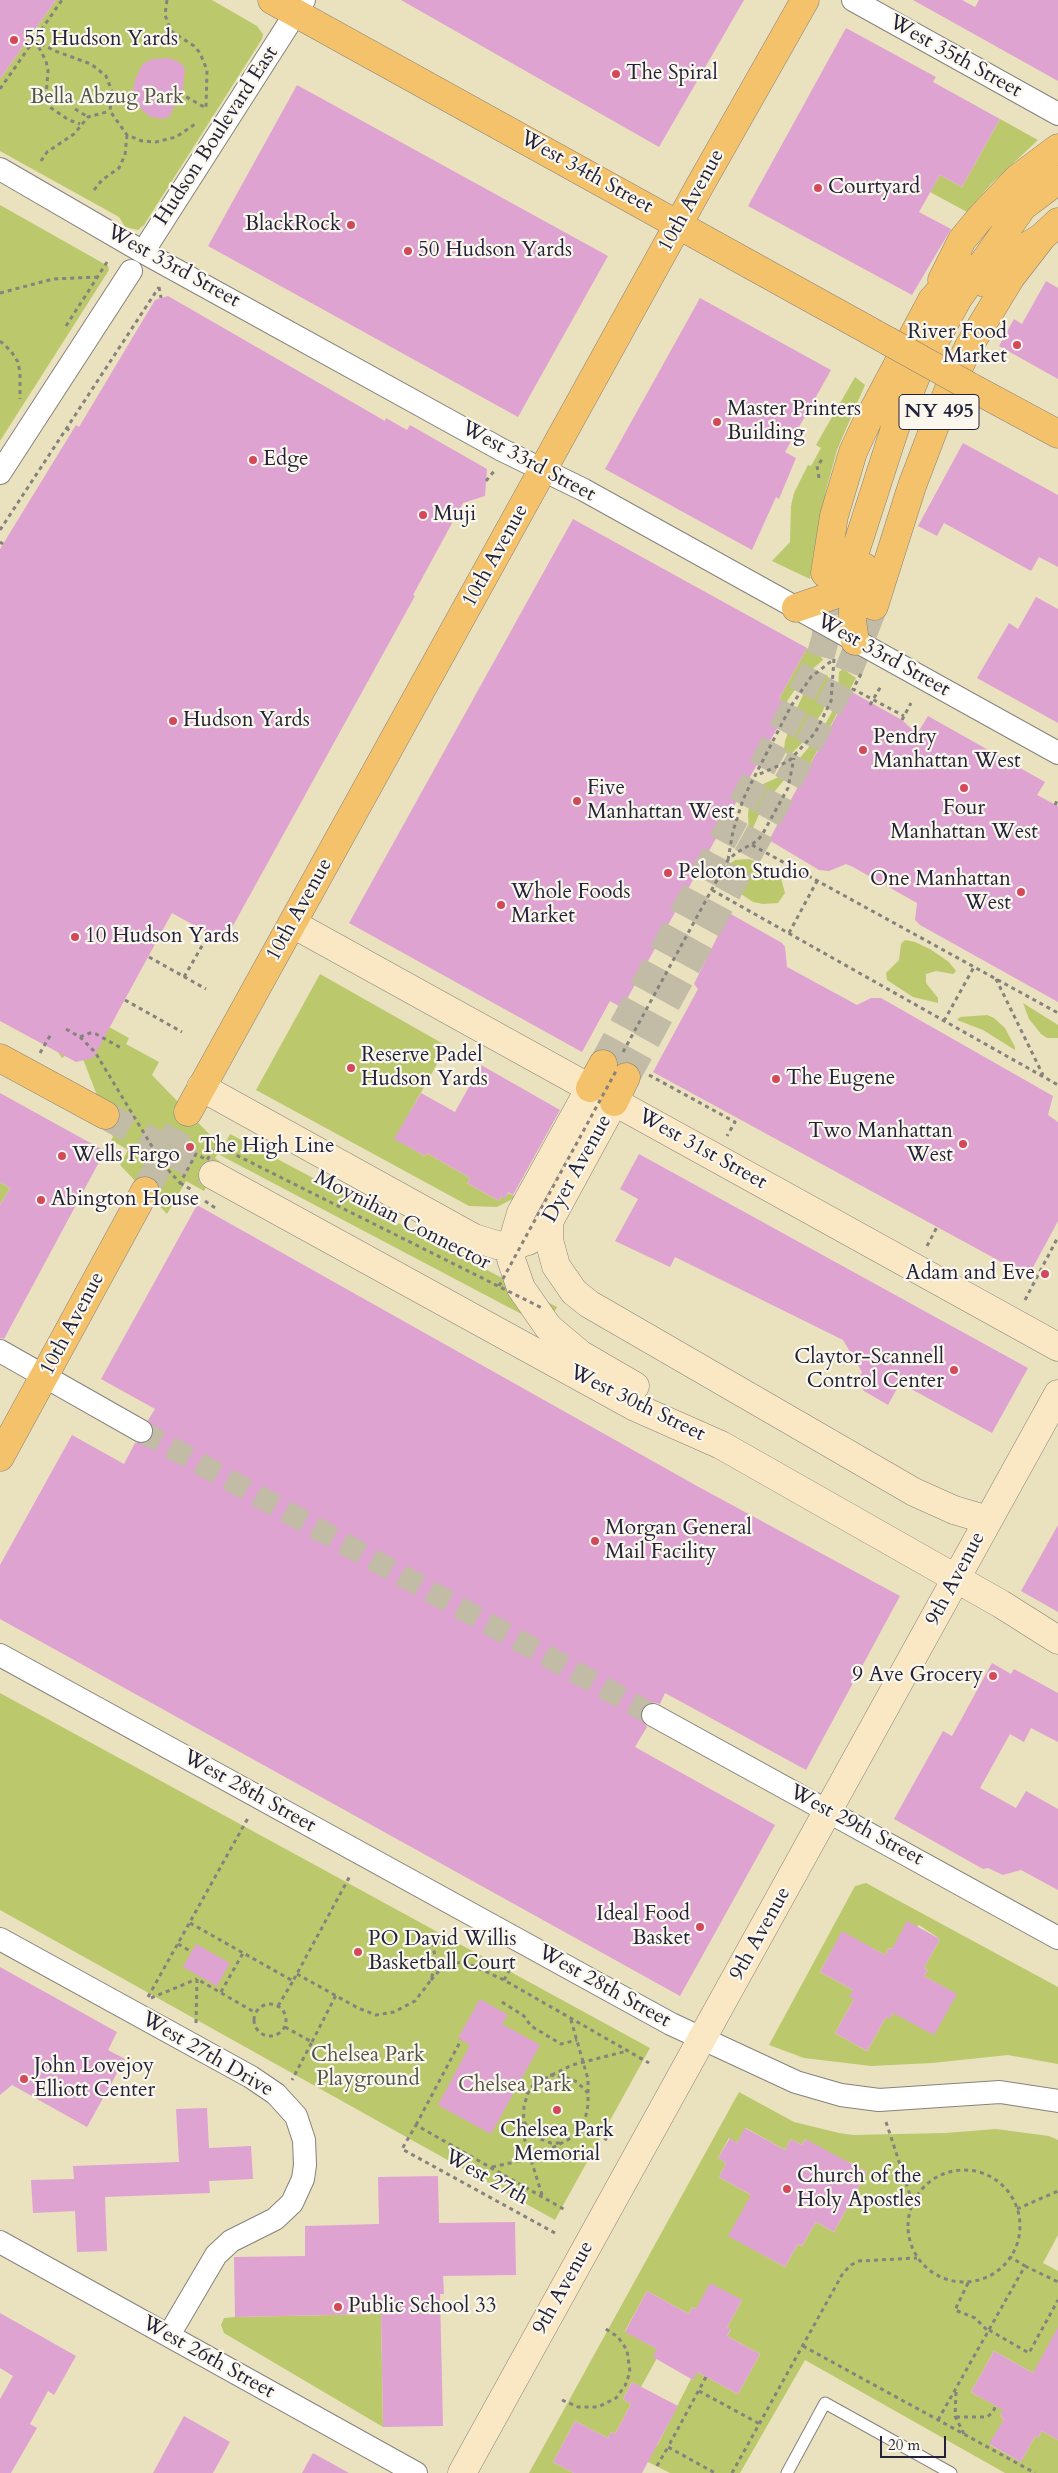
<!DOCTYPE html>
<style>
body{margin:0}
#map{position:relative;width:1058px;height:2473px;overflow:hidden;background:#eae1bf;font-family:Cardo,serif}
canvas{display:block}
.scale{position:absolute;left:880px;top:2436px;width:66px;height:22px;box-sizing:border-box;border:2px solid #22223b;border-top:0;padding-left:6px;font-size:15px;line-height:18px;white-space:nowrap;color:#22223b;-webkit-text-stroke:4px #fbf7ec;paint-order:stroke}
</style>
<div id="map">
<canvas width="1058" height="2473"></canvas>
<div class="scale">20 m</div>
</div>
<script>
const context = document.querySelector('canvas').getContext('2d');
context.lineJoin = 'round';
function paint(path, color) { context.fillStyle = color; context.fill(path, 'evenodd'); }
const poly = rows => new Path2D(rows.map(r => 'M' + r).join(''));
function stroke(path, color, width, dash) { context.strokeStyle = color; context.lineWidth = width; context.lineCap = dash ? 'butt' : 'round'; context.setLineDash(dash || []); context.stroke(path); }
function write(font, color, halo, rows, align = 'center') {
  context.font = font + ' Cardo,serif'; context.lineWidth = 4.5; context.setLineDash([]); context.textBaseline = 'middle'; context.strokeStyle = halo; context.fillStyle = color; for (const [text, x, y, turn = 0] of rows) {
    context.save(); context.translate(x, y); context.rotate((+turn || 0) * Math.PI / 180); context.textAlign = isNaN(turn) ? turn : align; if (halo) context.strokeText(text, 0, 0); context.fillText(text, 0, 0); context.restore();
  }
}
paint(poly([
 [56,0,212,0,257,26,263,34,262,39,144,225,138,230,125,227,119,217,0,151,0,79],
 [1000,119,1038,140,990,185,967,212,930,192,940,175,962,187],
 [0,205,108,266,109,270,0,441],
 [855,377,865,385,837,450,826,490,810,579,772,561,790,542,791,506,794,493,808,465,811,466,821,448,816,445],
 [807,648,821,657,823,660,803,677,786,703,779,699],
 [843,669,856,678,809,766,799,759,818,736,831,714,838,692,839,672],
 [822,674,827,675,830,680,829,692,823,711,803,742,791,754,787,754,784,750,785,741,794,714,803,695],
 [783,775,786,776,785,779,763,805,753,828,749,830,748,815,750,796,763,784],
 [749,859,766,865,781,878,785,893,778,903,763,904,753,902,738,892,731,884,727,872,731,863,735,860],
 [905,940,915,942,930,949,949,962,956,971,953,974,936,971,926,974,926,983,938,998,938,1003,913,997,887,980,886,973,899,960,901,944],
 [0,967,129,1038,126,1044,159,1062,152,1075,211,1136,225,1144,230,1134,557,1307,546,1327,218,1154,215,1158,220,1162,204,1191,186,1181,167,1214,120,1165,128,1150,111,1140,113,1137,78,1046,62,1058],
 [320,974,447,1046,395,1139,425,1156,427,1153,470,1178,467,1183,499,1201,501,1196,505,1198,508,1193,516,1197,497,1207,469,1206,256,1090],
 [1023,1003,1058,1025,1058,1038,1047,1038,1041,1034,1029,1019],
 [987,1015,994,1018,1005,1028,1015,1047,1015,1050,983,1030,957,1020,960,1017],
 [0,1182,10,1188,0,1205],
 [0,1693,650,2048,555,2220,0,1910],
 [866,1883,1058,1987,1058,2064,1008,2055,932,2063,871,2066,804,2058,769,2045,855,1886],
 [919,1925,940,1939,924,1968,928,1970,924,1976,956,1994,893,2013,890,2018,886,2017,867,2051,835,2033,854,1999,853,1990,820,1972,842,1932,885,1955,889,1948,892,1949],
 [739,2092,794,2122,839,2133,853,2135,945,2133,996,2129,1049,2136,1058,2140,1058,2235,1043,2263,1058,2271,1058,2328,1035,2374,994,2351,971,2392,1004,2410,1000,2416,1004,2419,990,2445,1021,2462,1035,2436,1038,2438,1042,2431,1058,2440,1058,2473,1005,2473,805,2360,740,2473,670,2473,646,2461,658,2444,695,2371,738,2394,760,2354,727,2336,731,2330,727,2328,742,2300,696,2309,692,2307,689,2314,647,2291,625,2331,657,2349,657,2358,641,2387,632,2382,623,2399,631,2404,615,2434,611,2432,608,2438,575,2421,553,2462,574,2473,529,2473],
 [746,2128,785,2150,791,2139,802,2145,805,2139,842,2174,849,2162,867,2172,834,2232,816,2222,802,2246,798,2244,785,2267,729,2236,758,2199,719,2177,726,2163,718,2158,729,2138,737,2143],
 [381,2314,383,2427,224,2333,221,2325,224,2318,235,2317]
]), '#bbc96c');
paint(poly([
 [0,0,56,0,0,79],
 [401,0,744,0,659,147],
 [913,0,962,0,975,7,979,0,1058,0,1058,81],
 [846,28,936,77,933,82,1000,119,962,187,940,175,919,212,951,229,912,295,748,206],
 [169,58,179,62,185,68,183,89,169,117,163,119,151,117,143,111,136,102,133,91,135,80,142,65,146,62,152,59],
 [297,85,608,256,518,417,208,246],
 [1046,281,1058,288,1058,379,999,346,1014,319,1022,324],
 [168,296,385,421,386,418,407,430,410,425,487,469,485,496,463,503,413,595,415,596,224,942,172,913,93,1058,76,1062,0,1021,0,549,76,425,79,427,155,300],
 [700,298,831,370,785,452,796,458,779,499,776,497,752,550,605,469],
 [963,443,1058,495,1058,567,1039,557,1031,571,944,523,937,536,918,526],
 [573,519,807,648,779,699,790,705,622,1008,610,1001,582,1052,349,923],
 [1036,597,1058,609,1058,723,977,678,1009,623,1018,629],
 [850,691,902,720,917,734,928,716,1045,782,1037,795,1058,806,1058,1002,920,925,915,920,917,903,853,867,846,864,829,871,819,870,769,840],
 [729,913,782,943,785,947,787,967,857,1005,871,998,881,998,1053,1096,1048,1115,1058,1122,1058,1221,1031,1271,1027,1273,1016,1270,653,1072,698,989,694,984],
 [481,1065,560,1110,513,1195,508,1192,505,1199,501,1196,499,1201,467,1183,470,1178,427,1153,425,1156,394,1139,421,1093,455,1112],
 [0,1093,105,1151,4,1339,0,1338,0,1205,10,1188,0,1182],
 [639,1154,1028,1368,992,1433,900,1383,888,1405,864,1391,858,1380,862,1372,843,1340,675,1257,670,1267,615,1241,638,1199,620,1189],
 [197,1205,697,1486,900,1596,806,1770,665,1693,660,1704,652,1702,642,1708,640,1716,647,1727,635,1747,775,1825,680,1996,0,1619,0,1565,72,1435,124,1464,135,1443,147,1443,153,1437,154,1430,148,1420,155,1409,101,1379],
 [1058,1525,1058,1612,1021,1591],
 [992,1663,1011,1674,1014,1669,1058,1693,1058,1742,1031,1728,1024,1742,1010,1734,980,1788,1016,1808,1026,1791,1058,1809,1058,1890,1021,1870,1003,1875,988,1868,983,1869,894,1819,943,1731,952,1736],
 [907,1921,940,1939,924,1968,928,1970,924,1976,957,1994,934,2035,893,2013,890,2019,886,2017,867,2051,835,2033,854,1999,849,1997,853,1990,820,1972,842,1931,885,1955,889,1948,892,1949],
 [196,1944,230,1963,217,1986,183,1967],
 [0,1967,117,2032,108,2050,125,2059,87,2127,12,2085,0,2095],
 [480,1999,508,2015,502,2024,540,2045,491,2134,438,2105,470,2045,458,2038],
 [207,2108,209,2148,251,2146,253,2179,209,2181,210,2193,105,2197,107,2251,77,2252,75,2211,33,2213,31,2180,74,2179,73,2166,179,2162,176,2109],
 [745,2128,785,2150,791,2139,802,2145,805,2139,867,2172,834,2232,816,2222,802,2246,798,2244,785,2267,728,2236,751,2195,719,2177,726,2163,718,2158,730,2138,737,2143],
 [438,2176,439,2223,515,2222,516,2275,443,2276,444,2294,440,2294,443,2426,383,2427,381,2314,235,2317,234,2257,305,2256,305,2226,379,2224,378,2177],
 [710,2283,742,2300,727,2328,731,2329,727,2336,760,2354,738,2394,697,2372,693,2380,653,2357,657,2349,625,2332,647,2291,689,2314,692,2307,696,2309],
 [0,2313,76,2356,54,2395,48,2391,30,2424,37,2428,11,2473,0,2473,0,2399,13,2376,0,2368],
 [1058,2327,1058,2440,1042,2431,1038,2438,1035,2436,1021,2462,989,2444,1004,2419,1000,2416,1003,2410,971,2392,994,2351,1033,2373],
 [632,2382,678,2406,642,2473,574,2473,553,2462,575,2421,608,2438,611,2432,615,2434,631,2404,623,2399],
 [184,2416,230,2442,213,2473,153,2473],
 [313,2453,349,2473,302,2473]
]), '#dfa3d2');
stroke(poly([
 [141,1431,653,1715]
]), '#c2bba5', 22, [22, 11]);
stroke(poly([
 [167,1150,213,1175]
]), '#c2bba5', 28, [28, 14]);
stroke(poly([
 [105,1115,167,1150],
 [145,1191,188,1112]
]), '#c2bba5', 28, [28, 14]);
stroke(poly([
 [603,1064,819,661,826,636,826,600],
 [626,1077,848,672,874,606]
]), '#c2bba5', 28, [28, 14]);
const lane = poly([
 [787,2473,825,2403,951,2473]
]);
const street = poly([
 [853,0,1058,114],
 [0,169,143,252,502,450,584,490,1058,753],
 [143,252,304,0],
 [0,473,131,271],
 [0,1351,141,1431],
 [0,1655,671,2024,796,2082,841,2095,879,2100,1000,2092,1058,2101],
 [653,1715,1058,1938],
 [0,1939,251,2077,276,2094,296,2116,304,2140,305,2165,303,2179,292,2203,275,2219,231,2241,216,2255,169,2335],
 [0,2242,416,2473]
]);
const secondary = poly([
 [293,924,1058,1347],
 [201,1087,474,1238,497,1245,512,1246,528,1241,546,1227,614,1102],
 [590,1088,521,1213,513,1240,511,1259,521,1288,548,1327,580,1354,635,1386],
 [213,1175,635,1407,721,1445,1001,1604,1058,1640],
 [549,1222,549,1240,556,1266,574,1292,589,1304,914,1492,954,1510,988,1520],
 [462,2473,1058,1394]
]);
const primary = poly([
 [272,0,888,341],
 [969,386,1058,434],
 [0,1058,105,1115],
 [188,1112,699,187,805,0],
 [0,1457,145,1191]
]);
const highway = poly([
 [1009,217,1058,180],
 [942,280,962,240,981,217,1018,178,1058,148],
 [985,283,1013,255,1042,237],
 [825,573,834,516,853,452,866,424,932,300,963,266],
 [874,606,912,486,950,386,969,346,1011,277,1042,237,1058,222],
 [796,608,834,595,846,580,895,428,917,374,957,300,1024,205],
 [855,641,852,621,854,601,864,567],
 [590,1088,603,1064],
 [614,1102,626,1077]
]);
stroke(lane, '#86827d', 13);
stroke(street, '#86827d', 24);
stroke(secondary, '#86827d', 29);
stroke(primary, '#86827d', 29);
stroke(highway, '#86827d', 29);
stroke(poly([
 [167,0,165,15,171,31,194,46,200,53,207,70,206,108,181,94],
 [34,40,55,51,91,64,106,76,112,91,110,111,127,135,142,141,156,142,176,137,195,124],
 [35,40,46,61,48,71,46,95,48,106,69,120,80,124],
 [0,89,62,0],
 [75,109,88,117],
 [41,161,47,152,74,134,88,117,110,111],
 [94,190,102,180,119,168,125,155,127,135],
 [159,287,161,298],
 [0,293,53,279,97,277],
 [66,326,109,259],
 [0,341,11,351,18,362,20,373,20,399],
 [66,428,72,432],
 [819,478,817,466,824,457],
 [486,481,495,470],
 [0,530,159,287],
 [0,542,3,544],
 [861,674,853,689,904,716],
 [870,705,881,686],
 [902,720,911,703],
 [1055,805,1058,799],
 [752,845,1058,1013],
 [728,860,733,831,742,803,746,793,791,706,811,677,834,659,831,701,815,733,789,761,755,776],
 [712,890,1058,1085],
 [789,933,817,881],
 [149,957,206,989],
 [184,977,209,934],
 [996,979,1043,1075],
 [125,1000,182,1032],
 [944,1021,974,967],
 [80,1037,90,1033,96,1034,123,1049],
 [623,1052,728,860,736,853,757,841,762,835,788,788,794,758],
 [40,1053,51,1034],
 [649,1075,735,1122,727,1136],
 [180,1183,192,1190],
 [205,1201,217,1209],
 [927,1246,937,1227],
 [1025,1300,1058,1237],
 [190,1923,293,1981,351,1874],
 [178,1944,192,1952],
 [297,1974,358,2008,376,2015,394,2012,415,2001,431,1980,436,1963,431,1933],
 [431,1980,445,1964,465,1962,504,1980,649,2063],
 [504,1980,513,1963],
 [221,1992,243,1953],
 [148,1997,248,1818],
 [151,1998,197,1979],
 [502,2002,524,2016,531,2026,561,2044,577,2040],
 '254 2020a16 16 0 1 1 32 0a16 16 0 1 1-32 0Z',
 [278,2006,293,1981],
 [196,2023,197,1979,256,2013],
 [285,2027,312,2042,292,2080],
 [312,2042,336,1995],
 [550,2075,565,2077,577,2082,588,2093],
 [517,2087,528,2093],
 [524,2122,538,2138,551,2143,561,2143],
 [886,2122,912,2201],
 [416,2125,461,2040],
 [584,2125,607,2140],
 [492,2167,533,2158,575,2136,584,2125,588,2105,588,2079,571,2020],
 '908 2226a56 56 0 1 1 112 0a56 56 0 1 1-112 0Z',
 [542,2195,523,2134,524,2106,528,2093,534,2084,572,2065,627,2051],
 [1017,2209,1058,2191],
 [555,2233,402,2149,416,2125,567,2211],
 [1025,2266,1058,2282],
 [968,2283,955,2310,975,2318,988,2331],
 [989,2330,1029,2353,1058,2300],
 [803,2346,1035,2473],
 [706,2377,668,2447,715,2473],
 [699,2391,760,2424],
 [956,2392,955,2416,964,2434],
 [562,2400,578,2407,598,2407,616,2398,625,2386,630,2372,627,2350,618,2337,603,2327],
 [956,2417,987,2417,993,2412,996,2405],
 [938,2420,1025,2266,1010,2257],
 [657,2466,668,2447],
 [732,2473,843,2273,851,2265,859,2261,917,2258]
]), '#86827d', 3, [4, 4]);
stroke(lane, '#fff', 11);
stroke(street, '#fff', 22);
stroke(secondary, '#fae7c3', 28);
stroke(primary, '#f3c26a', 28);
stroke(highway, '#f3c26a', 28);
const primaryBridge = poly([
 [888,341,969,386]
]);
stroke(primaryBridge, '#86827d', 29, []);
stroke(poly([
 [66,1029,80,1037,95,1052,162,1163,180,1183,196,1154,207,1160,216,1145,544,1309],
 [499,1286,616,1071]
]), '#86827d', 3, [4, 4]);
stroke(primaryBridge, '#f3c26a', 28);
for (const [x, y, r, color] of [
 [14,40,5,"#d1495b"],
 [616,74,5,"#d1495b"],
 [818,188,5,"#d1495b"],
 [351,225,5,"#d1495b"],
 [408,251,5,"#d1495b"],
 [1017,345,5,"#d1495b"],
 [717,422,5,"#d1495b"],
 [253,460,5,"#d1495b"],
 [423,515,5,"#d1495b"],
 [173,721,5,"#d1495b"],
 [863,750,5,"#d1495b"],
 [964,788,5,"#d1495b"],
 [577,801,5,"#d1495b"],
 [668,873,5,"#d1495b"],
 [1021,892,5,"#d1495b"],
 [501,905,5,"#d1495b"],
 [75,937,5,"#d1495b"],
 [351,1068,5,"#d1495b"],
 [776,1079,5,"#d1495b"],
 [963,1144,5,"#d1495b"],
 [190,1147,5,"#d1495b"],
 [62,1156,5,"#d1495b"],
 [41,1200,5,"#d1495b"],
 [1045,1274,5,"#d1495b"],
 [954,1370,5,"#d1495b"],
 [595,1541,5,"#d1495b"],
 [993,1676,5,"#d1495b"],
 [700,1927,5,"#d1495b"],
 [358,1952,5,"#d1495b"],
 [24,2079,5,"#d1495b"],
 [557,2110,5,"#d1495b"],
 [787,2189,5,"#d1495b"],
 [338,2307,5,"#d1495b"]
]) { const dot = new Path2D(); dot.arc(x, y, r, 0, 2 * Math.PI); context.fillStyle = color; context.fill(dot); stroke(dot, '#fbf7ec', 2); }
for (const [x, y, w] of [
 [939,412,80]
]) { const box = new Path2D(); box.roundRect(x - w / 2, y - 17.5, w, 35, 4); context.fillStyle = '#fbf7ec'; context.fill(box); stroke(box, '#22223b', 1); }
write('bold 20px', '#22223b', null, [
 ["NY 495",939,412]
]);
write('21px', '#22223b', '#fbf7ec', [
 ["55 Hudson Yards",24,40],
 ["The Spiral",626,74],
 ["Courtyard",828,188],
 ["BlackRock",341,225,"right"],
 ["50 Hudson Yards",418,251],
 ["River Food",1007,333,"right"],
 ["Market",1007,357,"right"],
 ["Master Printers",727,410],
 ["Building",727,434],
 ["Edge",263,460],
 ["Muji",433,515],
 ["Hudson Yards",183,721],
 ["Pendry",873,738],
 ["Manhattan West",873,762],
 ["Five",587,789],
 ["Manhattan West",587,813],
 ["Four",964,809,"center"],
 ["Manhattan West",964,833,"center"],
 ["Peloton Studio",678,873],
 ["One Manhattan",1011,880,"right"],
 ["West",1011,904,"right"],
 ["Whole Foods",511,893],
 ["Market",511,917],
 ["10 Hudson Yards",85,937],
 ["Reserve Padel",361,1056],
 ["Hudson Yards",361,1080],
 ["The Eugene",786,1079],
 ["Two Manhattan",953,1132,"right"],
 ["West",953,1156,"right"],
 ["The High Line",200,1147],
 ["Wells Fargo",72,1156],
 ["Abington House",51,1200],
 ["Adam and Eve",1035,1274,"right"],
 ["Claytor-Scannell",944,1358,"right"],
 ["Control Center",944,1382,"right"],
 ["Morgan General",605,1529],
 ["Mail Facility",605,1553],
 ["9 Ave Grocery",983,1676,"right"],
 ["Ideal Food",690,1915,"right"],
 ["Basket",690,1939,"right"],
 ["PO David Willis",368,1940],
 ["Basketball Court",368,1964],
 ["John Lovejoy",34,2067],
 ["Elliott Center",34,2091],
 ["Chelsea Park",557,2131,"center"],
 ["Memorial",557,2155,"center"],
 ["Church of the",797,2177],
 ["Holy Apostles",797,2201],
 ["Public School 33",348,2307]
], 'left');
write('21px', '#22223b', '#fbf7ec', [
 ["West 35th Street",955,57,29],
 ["Hudson Boulevard East",217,136,-57],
 ["West 34th Street",586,173,29],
 ["10th Avenue",692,201,-61],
 ["West 33rd Street",173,267,29],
 ["West 33rd Street",528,462,28],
 ["10th Avenue",496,556,-61],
 ["West 33rd Street",883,656,29],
 ["10th Avenue",300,910,-61],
 ["West 31st Street",702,1150,29],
 ["Dyer Avenue",578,1169,-61],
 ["Moynihan Connector",402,1221,27],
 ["10th Avenue",73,1324,-62],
 ["West 30th Street",637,1404,26],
 ["9th Avenue",956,1579,-62],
 ["West 28th Street",249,1792,29],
 ["West 29th Street",856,1826,28],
 ["9th Avenue",761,1934,-61],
 ["West 28th Street",604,1987,29],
 ["West 27th Drive",207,2055,30],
 ["West 27th",486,2178,29],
 ["9th Avenue",564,2288,-61],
 ["West 26th Street",208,2358,29]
]);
write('21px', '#50544a', '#fbf7ec', [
 ["Bella Abzug Park",107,98],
 ["Chelsea Park",368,2056],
 ["Playground",368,2080],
 ["Chelsea Park",515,2086]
]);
</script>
